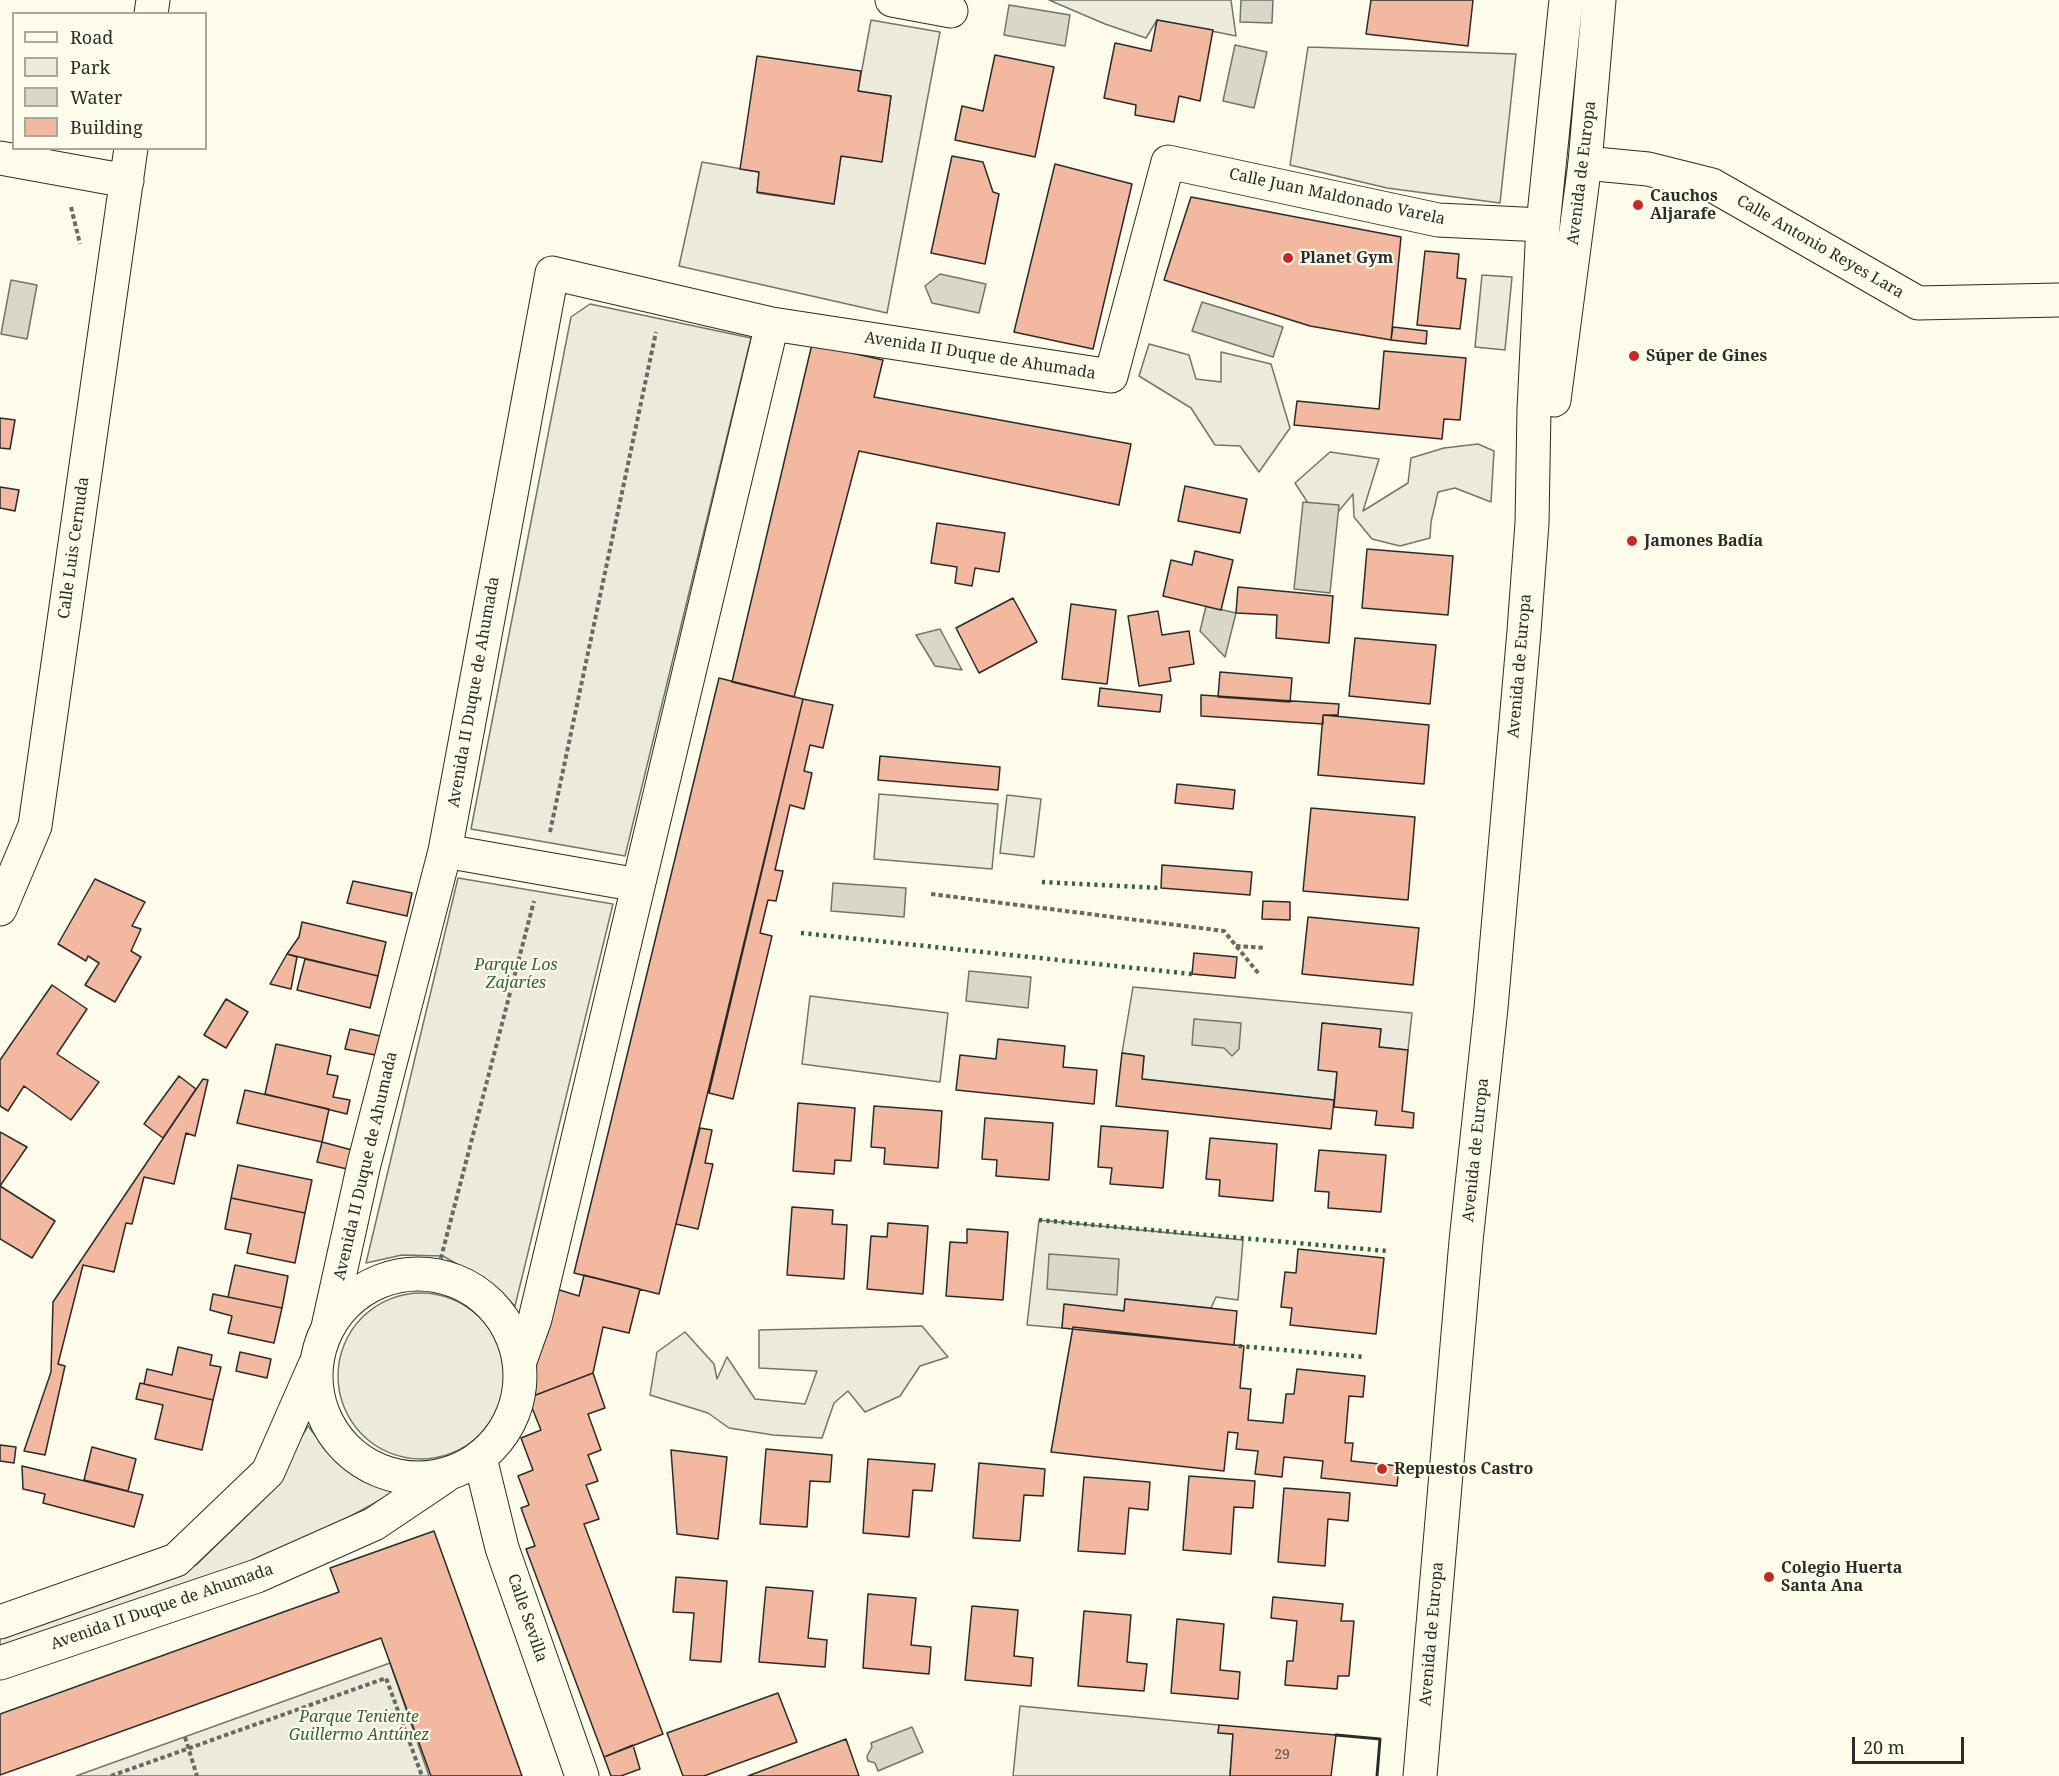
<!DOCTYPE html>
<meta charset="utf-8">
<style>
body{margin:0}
#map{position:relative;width:2059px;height:1776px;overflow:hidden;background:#fdfbea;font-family:"Noto Serif",serif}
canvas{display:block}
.legend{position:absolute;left:12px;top:12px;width:195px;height:138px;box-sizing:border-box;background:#fdfbea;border:2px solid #a9a89e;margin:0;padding:8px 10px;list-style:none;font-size:18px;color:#2b2b2b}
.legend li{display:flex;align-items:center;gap:12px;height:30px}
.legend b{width:30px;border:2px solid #a9a89e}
.scale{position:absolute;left:1852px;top:1737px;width:112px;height:27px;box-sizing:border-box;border:3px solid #2b2b2b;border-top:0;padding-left:8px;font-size:18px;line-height:21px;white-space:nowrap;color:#2b2b2b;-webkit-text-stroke:4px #fdfbea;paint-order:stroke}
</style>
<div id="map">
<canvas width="2059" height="1776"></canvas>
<ul class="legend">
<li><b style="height:8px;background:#fdfbea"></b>Road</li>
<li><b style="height:16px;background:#ecebdb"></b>Park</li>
<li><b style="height:16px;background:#d8d7c9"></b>Water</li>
<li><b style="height:16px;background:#f2b8a0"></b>Building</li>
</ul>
<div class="scale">20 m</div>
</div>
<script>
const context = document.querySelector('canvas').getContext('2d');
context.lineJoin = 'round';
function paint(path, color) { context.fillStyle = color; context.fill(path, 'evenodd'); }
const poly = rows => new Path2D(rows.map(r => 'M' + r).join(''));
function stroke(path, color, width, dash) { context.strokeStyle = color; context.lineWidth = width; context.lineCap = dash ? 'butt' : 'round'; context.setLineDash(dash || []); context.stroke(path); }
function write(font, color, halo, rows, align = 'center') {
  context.font = font + ' "Noto Serif",serif'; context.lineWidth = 4.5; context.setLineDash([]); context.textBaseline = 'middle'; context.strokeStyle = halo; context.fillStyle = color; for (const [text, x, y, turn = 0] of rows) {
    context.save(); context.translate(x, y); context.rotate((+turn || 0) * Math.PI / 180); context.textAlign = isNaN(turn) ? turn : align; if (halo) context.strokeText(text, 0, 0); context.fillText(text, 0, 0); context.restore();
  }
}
const green = poly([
 [1049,0,1231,0,1236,36,1157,20,1146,38,1105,24,1049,0],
 [871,20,940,32,887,313,679,266,702,162,759,172,757,193,834,204,841,156,882,161,891,96,858,91,871,20],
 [1482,275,1512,277,1505,350,1475,347,1482,275],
 [590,304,751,338,625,856,471,829,571,317,590,304],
 [1149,344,1189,355,1196,379,1221,382,1221,352,1271,364,1290,428,1259,472,1240,446,1215,445,1191,408,1139,376,1149,344],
 [1478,444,1494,451,1491,502,1455,488,1438,492,1431,522,1430,538,1400,546,1372,539,1354,517,1353,494,1338,512,1308,503,1295,483,1330,452,1379,459,1363,511,1408,483,1411,458,1444,448,1478,444],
 [879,794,998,804,992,869,874,859,879,794],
 [1007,795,1041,799,1034,857,1000,853,1007,795],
 [458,878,613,904,515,1306,488,1282,443,1256,402,1255,366,1263,458,878],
 [1133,987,1412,1013,1408,1050,1379,1047,1381,1029,1323,1023,1337,1072,1334,1100,1142,1079,1144,1056,1122,1053,1133,987],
 [810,996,948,1013,940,1082,802,1064,810,996],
 [1039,1220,1243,1240,1238,1300,1216,1297,1211,1308,1125,1299,1124,1311,1065,1305,1062,1328,1027,1325,1039,1220],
 '338 1376a83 83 0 1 1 166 0a83 83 0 1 1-166 0Z',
 [922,1326,948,1357,920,1366,900,1396,865,1412,848,1391,834,1403,822,1438,773,1435,729,1428,708,1413,650,1395,657,1352,685,1332,714,1364,717,1379,727,1357,755,1399,805,1404,817,1371,759,1368,759,1330,922,1326],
 [308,1426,328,1452,350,1472,402,1488,289,1550,0,1652,0,1635,196,1565,263,1500,308,1426],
 [390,1663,429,1776,76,1776,390,1663],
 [1020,1706,1219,1725,1218,1733,1233,1734,1230,1776,1013,1776,1020,1706]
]);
paint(green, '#ecebdb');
stroke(green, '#74746e', 1.5);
const parking = poly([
 [1308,47,1516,54,1500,203,1387,188,1290,165,1308,47]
]);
paint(parking, '#eceadb');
stroke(parking, '#74746e', 1.5);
const water = poly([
 [1241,0,1273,0,1272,23,1240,22,1241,0],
 [1009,5,1070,15,1065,46,1004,35,1009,5],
 [1235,45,1267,52,1254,108,1223,101,1235,45],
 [940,274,986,284,979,313,932,303,925,286,940,274],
 [11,280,37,285,27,339,1,334,11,280],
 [1202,302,1283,327,1273,357,1192,331,1202,302],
 [1303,502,1339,505,1330,593,1294,589,1303,502],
 [1206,606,1236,613,1225,657,1200,631,1206,606],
 [940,629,962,670,935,666,916,635,940,629],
 [833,883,906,888,904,917,831,911,833,883],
 [969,971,1031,977,1028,1008,966,1001,969,971],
 [1194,1019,1241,1023,1239,1049,1232,1056,1224,1048,1192,1045,1194,1019],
 [1049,1254,1119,1259,1117,1295,1047,1289,1049,1254],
 [912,1727,923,1752,878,1771,875,1763,868,1761,867,1756,872,1747,871,1743,912,1727]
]);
paint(water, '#d8d7c9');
stroke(water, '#74746e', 1.5);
const building = poly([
 [1371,0,1473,0,1468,46,1366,34,1371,0],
 [1157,20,1213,30,1200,101,1179,96,1174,122,1135,115,1136,105,1104,98,1115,43,1151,51,1157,20],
 [995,55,1054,67,1035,157,955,140,962,106,983,111,995,55],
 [757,56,861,71,858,91,891,96,882,162,841,156,834,204,757,192,759,172,740,169,757,56],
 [952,156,983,162,993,192,999,194,985,264,931,253,952,156],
 [1055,164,1132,184,1093,349,1014,332,1055,164],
 [1191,197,1401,237,1391,340,1310,326,1164,280,1191,197],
 [1425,251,1459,254,1457,278,1466,279,1460,329,1417,325,1425,251],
 [1393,327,1427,331,1426,344,1391,340,1393,327],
 [812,344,883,360,874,397,1131,444,1119,505,859,451,794,697,732,682,812,344],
 [1384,351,1466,358,1460,420,1444,419,1442,439,1294,425,1297,401,1379,409,1384,351],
 [0,418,15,420,10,449,0,448,0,418],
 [1185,486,1247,499,1240,533,1178,521,1185,486],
 [0,487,19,490,15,511,0,508,0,487],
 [937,523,1005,533,999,572,975,568,972,586,955,583,957,567,931,563,937,523],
 [1367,549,1453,556,1448,615,1362,608,1367,549],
 [1195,551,1233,560,1221,610,1163,596,1171,560,1192,565,1195,551],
 [1238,587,1333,596,1329,643,1276,638,1277,615,1236,613,1238,587],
 [1013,598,1037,642,979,673,956,628,1013,598],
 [1071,604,1116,610,1107,684,1062,679,1071,604],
 [1158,611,1162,635,1189,631,1194,664,1169,668,1171,681,1139,686,1128,616,1158,611],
 [1355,638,1436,645,1430,704,1349,696,1355,638],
 [1220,672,1292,678,1290,702,1218,697,1220,672],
 [719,678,803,699,659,1294,574,1273,719,678],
 [1100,688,1162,695,1160,712,1098,706,1100,688],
 [1201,695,1339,704,1338,715,1323,715,1323,724,1201,716,1201,695],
 [803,699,833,705,823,748,810,745,804,771,812,773,804,809,790,805,775,870,783,871,776,901,768,900,760,933,772,936,733,1099,709,1093,803,699],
 [1323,715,1429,725,1424,784,1318,775,1323,715],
 [880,756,1000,767,998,790,878,780,880,756],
 [1177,784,1235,790,1233,809,1175,803,1177,784],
 [1311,808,1415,817,1408,900,1303,891,1311,808],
 [1162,865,1252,872,1250,895,1161,888,1162,865],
 [95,879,145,902,132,926,141,929,131,951,141,957,115,1002,85,985,99,963,88,956,86,961,58,944,95,879],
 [353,881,412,893,407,916,347,903,353,881],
 [1263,901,1290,902,1290,920,1262,919,1263,901],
 [1308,917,1419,928,1413,985,1302,974,1308,917],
 [302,922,386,942,378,976,287,954,299,937,302,922],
 [1194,953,1237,957,1235,978,1192,974,1194,953],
 [287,954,297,957,291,989,270,984,287,954],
 [305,959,378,976,370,1008,297,990,305,959],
 [52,985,87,1009,57,1054,99,1082,71,1120,24,1086,8,1111,0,1106,0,1060,52,985],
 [226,999,248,1012,226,1048,204,1035,226,999],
 [1322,1023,1381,1029,1379,1047,1408,1050,1402,1111,1414,1113,1413,1128,1375,1125,1377,1111,1334,1107,1337,1072,1318,1070,1322,1023],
 [350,1029,380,1036,375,1055,345,1049,350,1029],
 [998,1039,1065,1046,1063,1067,1097,1070,1094,1104,956,1090,960,1055,996,1059,998,1039],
 [276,1044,331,1056,327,1074,338,1076,333,1097,350,1100,347,1114,265,1094,276,1044],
 [1122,1053,1144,1056,1142,1079,1334,1100,1331,1129,1116,1106,1122,1053],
 [179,1076,196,1089,163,1138,144,1124,179,1076],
 [203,1079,208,1080,195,1136,186,1133,174,1184,144,1177,132,1224,126,1223,114,1272,83,1265,58,1364,65,1366,45,1455,24,1451,51,1372,53,1302,203,1079],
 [245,1090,329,1109,322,1142,237,1123,245,1090],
 [798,1103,855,1108,851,1161,835,1160,834,1174,793,1171,798,1103],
 [874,1106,942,1111,938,1168,884,1164,885,1148,871,1147,874,1106],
 [985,1118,1053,1123,1049,1180,996,1176,997,1160,982,1159,985,1118],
 [1101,1126,1168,1131,1163,1188,1110,1184,1112,1168,1098,1167,1101,1126],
 [700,1128,712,1130,705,1163,713,1164,698,1229,676,1224,700,1128],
 [0,1132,27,1147,0,1186,55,1221,32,1258,0,1239,0,1132],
 [1210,1138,1277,1144,1273,1201,1219,1196,1220,1180,1206,1179,1210,1138],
 [322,1142,352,1150,347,1169,317,1162,322,1142],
 [1319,1150,1386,1155,1381,1212,1328,1208,1329,1192,1315,1191,1319,1150],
 [238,1165,312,1180,305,1213,231,1198,238,1165],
 [231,1198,305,1213,295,1263,247,1253,251,1234,225,1229,231,1198],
 [792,1207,833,1210,832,1224,847,1225,844,1279,787,1275,792,1207],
 [888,1223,928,1226,923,1294,867,1289,871,1236,887,1237,888,1223],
 [967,1229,1008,1232,1003,1300,946,1296,950,1242,967,1243,967,1229],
 [1298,1249,1384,1258,1376,1334,1290,1325,1292,1308,1281,1307,1285,1272,1296,1273,1298,1249],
 [235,1265,288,1276,282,1308,228,1297,235,1265],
 [584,1275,640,1289,629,1333,603,1327,593,1373,528,1398,553,1288,579,1296,584,1275],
 [213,1294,282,1308,274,1343,228,1333,232,1316,210,1310,213,1294],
 [1125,1299,1237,1311,1234,1345,1062,1328,1064,1304,1124,1311,1125,1299],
 [1073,1327,1244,1346,1240,1388,1251,1389,1248,1420,1283,1423,1286,1394,1294,1394,1297,1369,1365,1376,1363,1397,1349,1396,1345,1443,1353,1443,1351,1461,1399,1466,1397,1486,1321,1478,1323,1461,1284,1457,1282,1477,1255,1474,1258,1451,1236,1449,1238,1433,1228,1432,1224,1471,1051,1452,1073,1327],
 [178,1347,212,1355,210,1365,221,1367,213,1400,144,1384,147,1369,172,1375,178,1347],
 [240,1352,271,1359,267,1378,236,1371,240,1352],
 [593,1373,605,1408,588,1414,601,1450,588,1455,598,1481,586,1485,599,1519,584,1524,663,1734,604,1757,526,1549,535,1546,521,1508,529,1505,518,1476,533,1470,521,1438,541,1430,528,1398,593,1373],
 [140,1383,213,1400,202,1450,155,1439,163,1405,136,1399,140,1383],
 [0,1445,16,1447,14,1463,0,1461,0,1445],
 [92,1447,136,1459,128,1491,84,1480,92,1447],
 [766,1449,832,1455,830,1482,810,1481,807,1527,760,1524,766,1449],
 [671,1450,727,1457,718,1539,677,1534,671,1450],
 [868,1459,935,1464,932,1491,913,1490,909,1537,863,1533,868,1459],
 [979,1463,1045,1469,1043,1496,1024,1495,1020,1541,973,1538,979,1463],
 [22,1466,143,1495,134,1527,43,1503,45,1494,23,1489,22,1466],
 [1189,1476,1255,1481,1253,1508,1234,1507,1231,1554,1183,1550,1189,1476],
 [1084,1477,1150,1482,1148,1510,1129,1508,1125,1554,1078,1551,1084,1477],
 [1284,1488,1350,1493,1348,1521,1328,1519,1325,1566,1278,1562,1284,1488],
 [434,1531,522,1776,431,1776,381,1638,0,1775,0,1714,339,1592,330,1568,434,1531],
 [676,1577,727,1581,721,1662,690,1660,694,1613,673,1612,676,1577],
 [766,1587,813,1591,808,1638,827,1640,825,1667,759,1662,766,1587],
 [868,1594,916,1598,911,1645,931,1647,929,1674,863,1668,868,1594],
 [1273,1597,1343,1604,1341,1621,1354,1621,1349,1676,1338,1676,1337,1689,1285,1685,1287,1661,1293,1661,1297,1621,1271,1618,1273,1597],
 [972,1606,1018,1610,1014,1656,1033,1658,1031,1686,965,1680,972,1606],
 [1084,1611,1131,1615,1127,1662,1147,1664,1144,1691,1078,1686,1084,1611],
 [1177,1619,1224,1624,1220,1670,1240,1672,1238,1699,1171,1693,1177,1619],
 [778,1693,797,1742,704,1776,683,1776,667,1733,778,1693],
 [1219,1725,1336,1735,1331,1776,1230,1776,1233,1734,1218,1733,1219,1725],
 [846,1739,859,1776,748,1776,846,1739],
 [633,1745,640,1769,621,1776,611,1776,604,1757,633,1745]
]);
paint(building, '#f2b8a0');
stroke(building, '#2b2b2b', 1.5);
const minor = poly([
 [892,0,951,11],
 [151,14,153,0],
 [0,158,127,181],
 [1585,163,1648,169,1712,185,1918,303,2059,300],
 [445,851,638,885],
 [0,909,35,826,131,148],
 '316 1376a102 102 0 1 1 204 0a102 102 0 1 1-204 0Z',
 [328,1327,364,1164,445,851,552,273,772,324,1111,376,1168,162,1438,220,1543,225],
 [520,1361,535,1319,772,324],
 [480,1458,502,1548,582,1776],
 [0,1622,176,1560,268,1472,315,1365],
 [0,1663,257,1576,374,1524,444,1477]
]);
const secondary = poly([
 [1554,400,1585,163,1599,0],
 [1420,1776,1466,1241,1491,1008,1524,631,1532,523,1534,409,1543,225,1566,0]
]);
stroke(minor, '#2b2b2b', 35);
stroke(secondary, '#2b2b2b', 35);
stroke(poly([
 [71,207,80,244],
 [550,832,656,332],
 [931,894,1224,931,1259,974],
 [1236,946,1265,948],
 [437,1273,534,901],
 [185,1737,197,1776],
 [111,1776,386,1678,422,1776]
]), '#6a6964', 4, [4.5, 3]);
stroke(minor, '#fdfbea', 33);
stroke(secondary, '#fdfbea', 33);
stroke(poly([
 [1042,882,1161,888],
 [801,933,1192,974],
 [1039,1220,1387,1251],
 [1239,1346,1364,1357]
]), '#34623c', 4.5, [3, 4.5]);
stroke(poly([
 [1336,1735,1380,1739,1377,1776]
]), '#2b2b2b', 3);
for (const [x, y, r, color] of [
 [1638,205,6,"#c62828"],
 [1288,258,6,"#c62828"],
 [1634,356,6,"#c62828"],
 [1632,541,6,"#c62828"],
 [1382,1469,6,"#c62828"],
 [1769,1577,6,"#c62828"]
]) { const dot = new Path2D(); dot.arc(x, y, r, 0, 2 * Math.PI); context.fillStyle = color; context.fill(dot); stroke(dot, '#fdfbea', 2); }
write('14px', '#5d4e48', null, [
 ["29",1282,1755]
]);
write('16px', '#2b2b2b', '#fdfbea', [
 ["Avenida de Europa",1582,173,-83],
 ["Calle Juan Maldonado Varela",1337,197,12],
 ["Calle Antonio Reyes Lara",1820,247,30],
 ["Avenida II Duque de Ahumada",980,356,9],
 ["Calle Luis Cernuda",74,548,-82],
 ["Avenida de Europa",1520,666,-85],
 ["Avenida II Duque de Ahumada",474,692,-80],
 ["Avenida de Europa",1476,1150,-84],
 ["Avenida II Duque de Ahumada",366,1166,-77],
 ["Avenida II Duque de Ahumada",162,1607,-19],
 ["Calle Sevilla",527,1618,71],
 ["Avenida de Europa",1432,1634,-85]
]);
write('bold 16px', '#2b2b2b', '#fdfbea', [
 ["Cauchos",1650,196],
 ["Aljarafe",1650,214],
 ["Planet Gym",1300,258],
 ["Súper de Gines",1646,356],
 ["Jamones Badía",1644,541],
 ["Repuestos Castro",1394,1469],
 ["Colegio Huerta",1781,1568],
 ["Santa Ana",1781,1586]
], 'left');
write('italic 16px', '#34623c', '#fdfbea', [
 ["Parque Los",516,965],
 ["Zajaríes",516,983],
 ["Parque Teniente",359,1717],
 ["Guillermo Antúnez",359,1735]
]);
</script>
